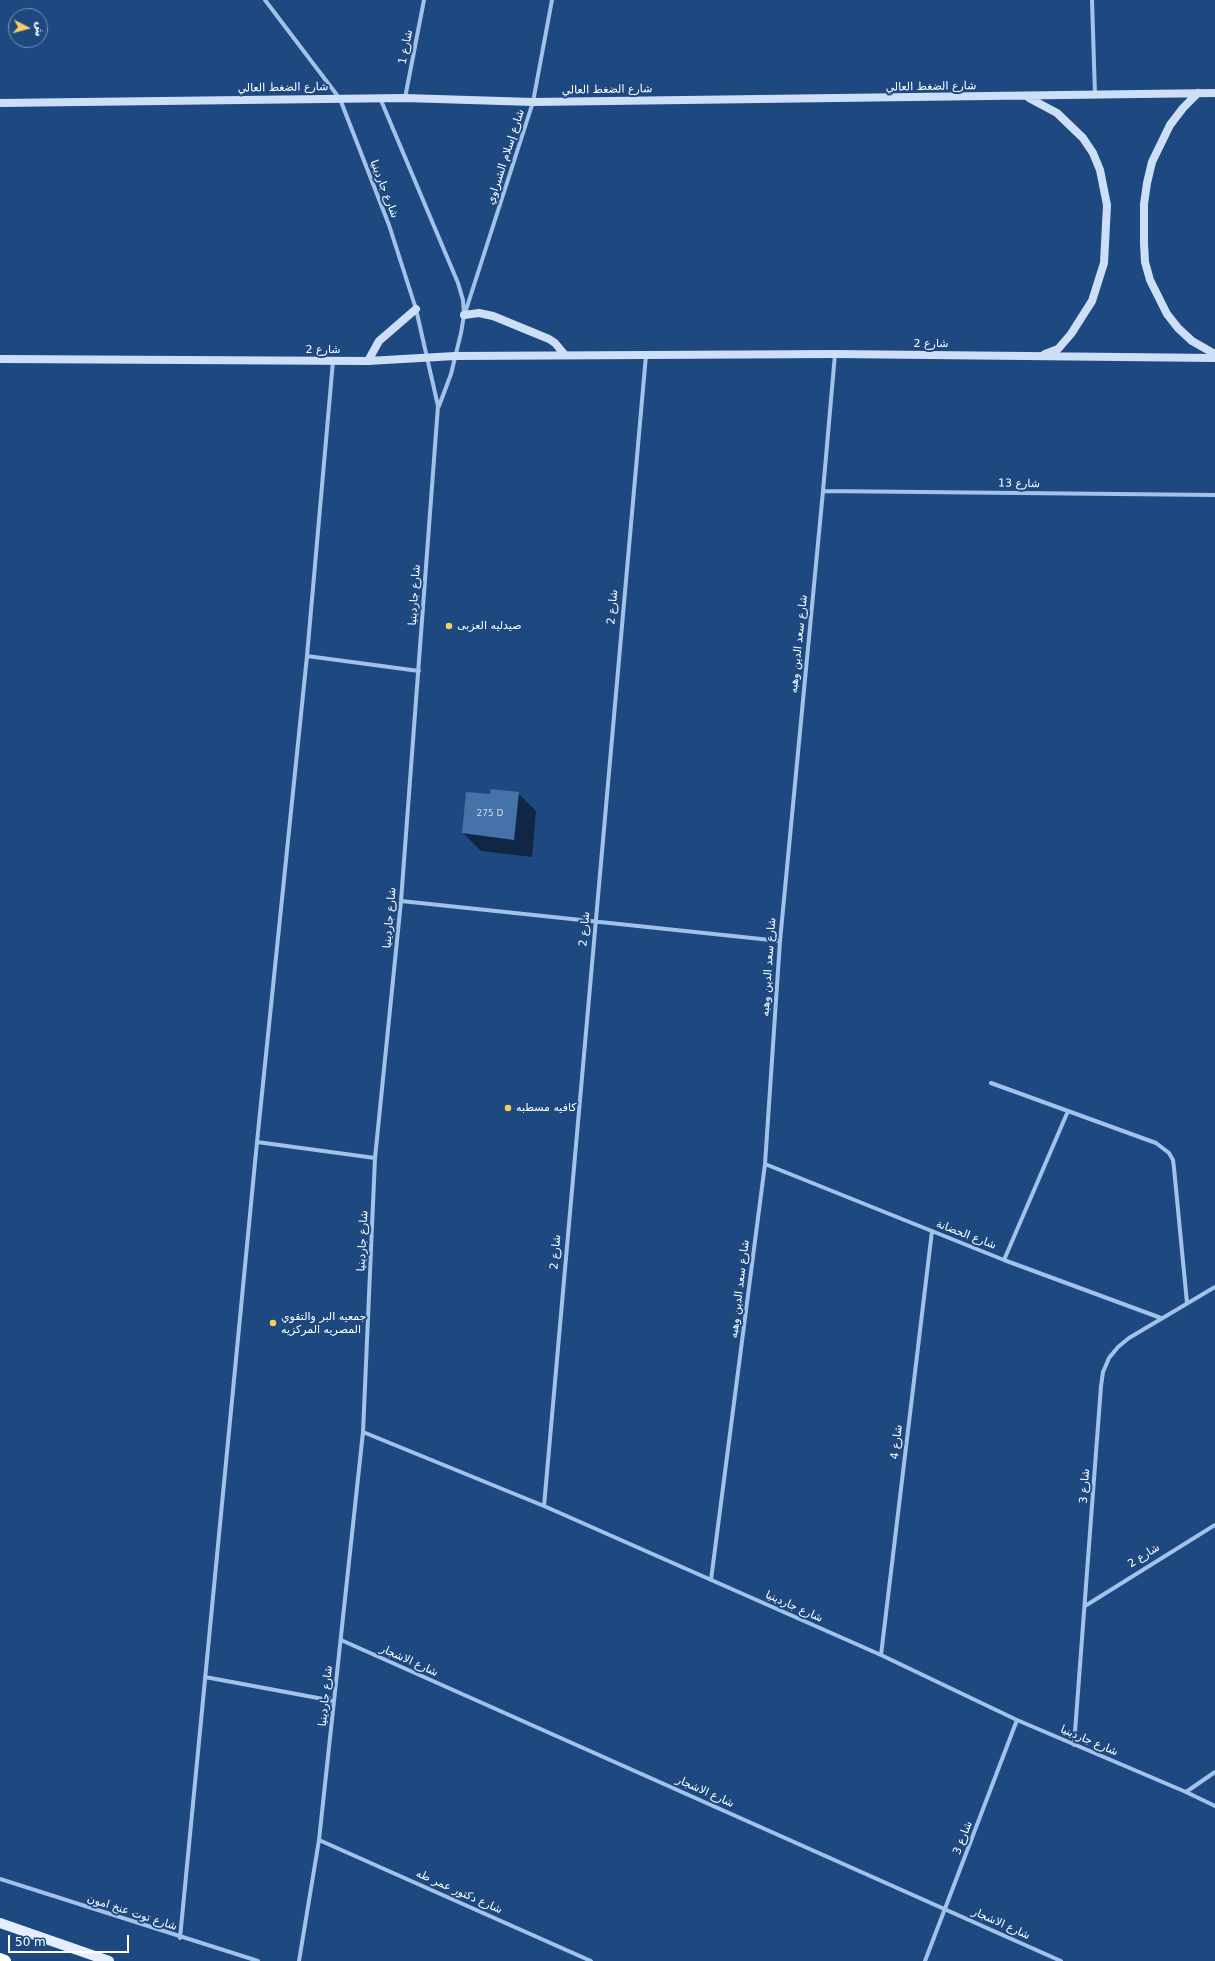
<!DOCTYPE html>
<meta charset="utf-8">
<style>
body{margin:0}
#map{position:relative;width:1215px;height:1961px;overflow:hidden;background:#1d4980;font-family:"DejaVu Sans",Vazirmatn,sans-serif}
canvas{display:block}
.north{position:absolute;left:8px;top:8px;width:40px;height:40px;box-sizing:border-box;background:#1d4980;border:1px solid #7792b3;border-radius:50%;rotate:96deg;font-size:11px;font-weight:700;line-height:16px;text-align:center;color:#fff}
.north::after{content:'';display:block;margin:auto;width:14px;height:18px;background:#f8cc60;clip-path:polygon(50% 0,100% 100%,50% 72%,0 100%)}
.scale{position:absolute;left:8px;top:1935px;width:121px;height:18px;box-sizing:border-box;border:2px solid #fff;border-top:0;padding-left:5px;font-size:12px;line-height:14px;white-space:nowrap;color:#fff;-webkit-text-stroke:3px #1d4980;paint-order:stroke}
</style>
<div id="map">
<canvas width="1215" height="1961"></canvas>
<div class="north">ش</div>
<div class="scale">50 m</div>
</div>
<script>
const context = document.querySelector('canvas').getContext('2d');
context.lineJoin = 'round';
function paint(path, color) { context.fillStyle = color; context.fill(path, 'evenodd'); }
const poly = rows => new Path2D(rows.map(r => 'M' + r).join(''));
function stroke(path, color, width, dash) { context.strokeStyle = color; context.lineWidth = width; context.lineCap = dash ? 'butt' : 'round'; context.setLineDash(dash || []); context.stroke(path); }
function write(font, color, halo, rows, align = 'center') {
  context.font = font + ' "DejaVu Sans",Vazirmatn,sans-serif'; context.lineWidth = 4; context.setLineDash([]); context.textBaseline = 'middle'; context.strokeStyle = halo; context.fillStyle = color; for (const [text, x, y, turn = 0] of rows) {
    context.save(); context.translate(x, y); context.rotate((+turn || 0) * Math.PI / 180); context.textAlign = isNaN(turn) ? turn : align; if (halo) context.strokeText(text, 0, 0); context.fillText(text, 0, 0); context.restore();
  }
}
paint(poly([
 [518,793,536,811,532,857,481,851,463,833,490,795]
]), '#0007');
paint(poly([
 [491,789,519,792,514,840,462,833,466,792,490,794]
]), '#4672aa');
stroke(poly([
 [265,0,340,99,389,225,416,309,438,406,401,901,375,1158,363,1432,319,1840,299,1961],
 [1092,0,1095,94],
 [380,98,458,283,463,300,464,315,461,333,451,374,439,406],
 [405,98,424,0],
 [465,313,533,102,552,0],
 [823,491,1215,495],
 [307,656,419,671],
 [401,901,780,941],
 [991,1083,1156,1143,1169,1153,1173,1160,1174,1168,1187,1303],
 [257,1142,375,1158],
 [765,1164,1004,1260,1161,1318],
 [1004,1260,1068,1111],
 [363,1432,544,1506,881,1655,1017,1720,1186,1792,1215,1806],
 [544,1506,646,355],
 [711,1580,765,1164,780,941,823,491,835,354],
 [1085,1606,1215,1525],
 [341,1640,1061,1961],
 [881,1655,932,1231],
 [205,1677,334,1701],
 [1074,1745,1101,1386,1103,1372,1109,1358,1118,1347,1129,1338,1215,1287],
 [1186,1792,1215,1772],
 [319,1840,591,1961],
 [0,1879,258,1961],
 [180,1938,257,1142,307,656,333,361],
 [925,1961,1017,1720]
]), '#a2c2e9', 4);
stroke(poly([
 [1198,93,1183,108,1170,125,1152,162,1147,183,1144,204,1144,243,1145,262,1150,280,1167,314,1178,328,1192,341,1215,354],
 [1029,98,1057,113,1083,138,1093,153,1100,170,1107,205,1104,263,1092,301,1071,334,1058,349,1045,354],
 [0,103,405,98,533,102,1215,93],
 [464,315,479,313,493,316,549,339,555,343,565,355],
 [0,359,368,361,455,356,835,354,1215,358],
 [368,361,379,341,416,309]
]), '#cddff7', 8);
stroke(poly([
 [0,1923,109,1961]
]), '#e4eefe', 10);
stroke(poly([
 [0,1959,5,1961]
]), '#fff', 12);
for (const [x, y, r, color] of [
 [449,626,4,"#f8cc60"],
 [508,1108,4,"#f8cc60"],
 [273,1323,4,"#f8cc60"]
]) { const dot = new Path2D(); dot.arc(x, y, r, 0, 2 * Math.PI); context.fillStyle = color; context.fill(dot); stroke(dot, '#1d4980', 1.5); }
write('9px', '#d1dcea', null, [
 ["275 D",490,814]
]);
write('11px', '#fff', '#1d4980', [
 ["شارع 1",406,47,-79],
 ["شارع الضغط العالي",931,87,-1],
 ["شارع الضغط العالي",283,88,-1],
 ["شارع الضغط العالي",607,90,-1],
 ["شارع إسلام الشبراوي",506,157,-72],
 ["شارع جاردينيا",384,189,69],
 ["شارع 2",931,344],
 ["شارع 2",323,350],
 ["شارع 13",1019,484,1],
 ["شارع جاردينيا",415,595,-86],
 ["شارع 2",613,607,-85],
 ["شارع سعد الدين وهبه",799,644,-84],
 ["شارع جاردينيا",390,918,-85],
 ["شارع 2",585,929,-85],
 ["شارع سعد الدين وهبه",769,967,-86],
 ["شارع الحضانة",966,1235,21],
 ["شارع جاردينيا",363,1241,-87],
 ["شارع 2",556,1252,-85],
 ["شارع سعد الدين وهبه",740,1289,-83],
 ["شارع 4",897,1442,-83],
 ["شارع 3",1085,1486,-86],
 ["شارع 2",1144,1556,-32],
 ["شارع جاردينيا",794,1607,24],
 ["شارع الاشجار",409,1661,24],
 ["شارع جاردينيا",326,1696,-84],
 ["شارع جاردينيا",1089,1741,23],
 ["شارع الاشجار",705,1792,24],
 ["شارع 3",963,1838,-69],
 ["شارع دكتور عمر طه",459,1892,24],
 ["شارع توت عنخ امون",132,1913,18],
 ["شارع الاشجار",1001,1924,24]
]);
write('11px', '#fff', '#1d4980', [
 ["صيدليه العزبى",457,626],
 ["كافيه مسطبه",516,1108],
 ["جمعيه البر والتقوي",281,1317],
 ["المصريه المركزيه",281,1330]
], 'left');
</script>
